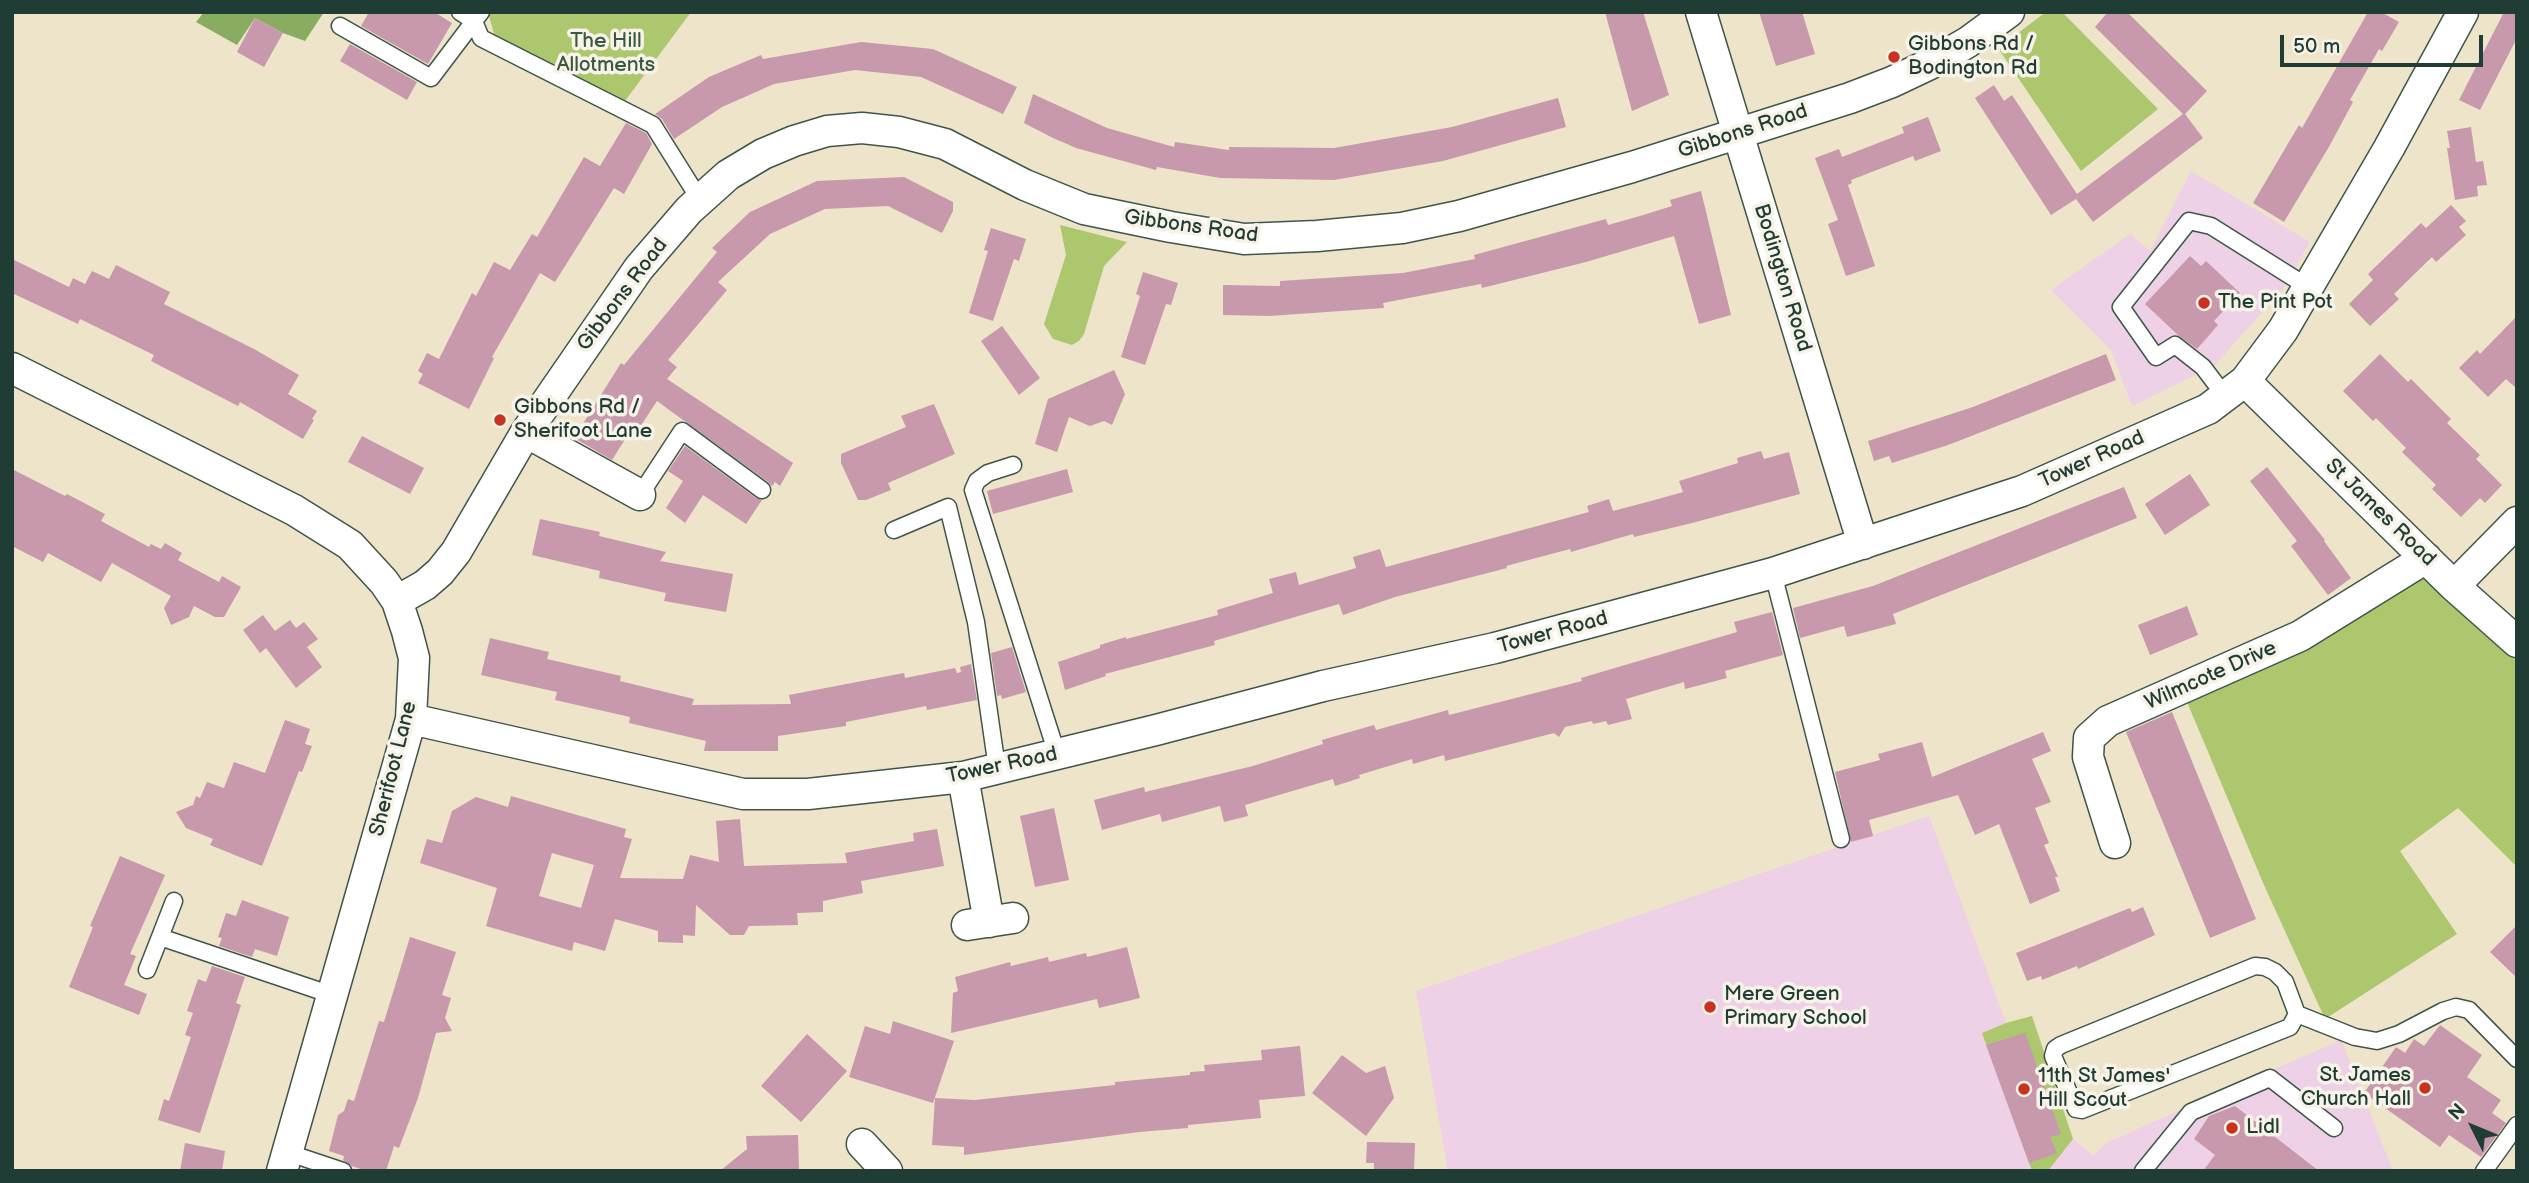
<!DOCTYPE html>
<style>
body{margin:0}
#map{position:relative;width:2529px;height:1183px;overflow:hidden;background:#eee4c9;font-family:"Balsamiq Sans",sans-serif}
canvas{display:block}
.frame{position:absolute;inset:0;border:14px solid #1f3d34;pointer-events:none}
.north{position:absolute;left:2438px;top:1092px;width:70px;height:70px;-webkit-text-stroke:5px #f7f3e8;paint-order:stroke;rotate:313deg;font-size:19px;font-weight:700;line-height:28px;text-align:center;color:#1f3d34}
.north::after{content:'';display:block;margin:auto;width:24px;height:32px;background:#1f3d34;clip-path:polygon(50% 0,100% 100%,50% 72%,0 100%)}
.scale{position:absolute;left:2280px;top:35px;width:203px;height:32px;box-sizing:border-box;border:4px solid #1f3d34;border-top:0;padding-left:9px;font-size:21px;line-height:24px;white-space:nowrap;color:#1f3d34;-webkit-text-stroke:5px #f7f3e8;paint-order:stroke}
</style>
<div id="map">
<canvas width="2529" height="1183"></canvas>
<div class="frame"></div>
<div class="north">N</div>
<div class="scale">50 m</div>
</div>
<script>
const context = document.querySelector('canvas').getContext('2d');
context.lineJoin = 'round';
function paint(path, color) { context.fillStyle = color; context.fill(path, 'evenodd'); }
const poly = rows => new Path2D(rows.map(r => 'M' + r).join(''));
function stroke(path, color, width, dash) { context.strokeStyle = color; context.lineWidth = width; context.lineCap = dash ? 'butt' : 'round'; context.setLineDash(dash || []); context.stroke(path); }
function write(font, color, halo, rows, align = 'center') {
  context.font = font + ' "Balsamiq Sans",sans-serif'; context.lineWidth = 7; context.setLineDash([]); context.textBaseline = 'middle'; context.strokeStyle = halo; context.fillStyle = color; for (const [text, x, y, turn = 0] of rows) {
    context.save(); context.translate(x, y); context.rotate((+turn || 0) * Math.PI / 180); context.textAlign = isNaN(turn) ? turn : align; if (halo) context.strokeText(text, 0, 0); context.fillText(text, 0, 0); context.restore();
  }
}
paint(poly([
 [2191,171,2310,242,2282,290,2214,366,2132,406,2111,350,2051,290,2130,234,2150,251],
 [1929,816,2006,1023,1982,1033,2032,1171,1448,1171,1416,991],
 [2341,1040,2393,1171,2049,1171,2073,1139,2093,1155,2108,1142]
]), '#eed0e7');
paint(poly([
 [481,12,691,12,619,109,496,41,489,16],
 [2046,12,2062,12,2158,109,2081,171,1998,48],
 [1060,225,1127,242,1104,266,1084,334,1079,341,1072,345,1053,339,1044,324,1066,255],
 [2425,573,2517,655,2517,867,2458,808,2400,851,2457,934,2325,1019,2264,885,2187,702],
 [2032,1016,2073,1139,2048,1171,2032,1171,1982,1033,2006,1023]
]), '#acc76e');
paint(poly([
 [204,12,324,12,305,41,283,33,255,18,237,45,196,22]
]), '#89ac61');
paint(poly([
 [369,12,434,12,452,23,428,64,361,26],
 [1605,12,1643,12,1669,95,1632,111],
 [1759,12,1802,12,1815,54,1776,66],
 [2108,12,2127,12,2207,91,2185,114,2203,138,2093,222,2076,199,2051,215,1975,98,1994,85,2004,101,2012,95,2077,194,2183,114,2095,27],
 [2368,12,2381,12,2399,22,2382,51,2379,49,2350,100,2353,102,2330,145,2284,222,2253,203,2299,125,2302,128],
 [2504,12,2517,12,2517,38,2480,110,2459,100],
 [255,18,283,33,264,67,237,52],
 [861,42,933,49,1017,87,1003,114,921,77,855,70,774,84,722,107,674,139,662,119,655,114,709,77,761,55,763,59],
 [350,44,417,82,407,100,340,61],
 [1033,94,1107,128,1174,147,1175,142,1229,150,1229,147,1334,148,1452,127,1558,98,1566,127,1443,161,1334,180,1220,178,1157,167,1156,170,1076,148,1051,137,1024,123],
 [1928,117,1941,151,1915,161,1913,156,1851,180,1852,183,1848,185,1875,266,1846,276,1828,224,1838,220,1815,158,1839,149,1842,157,1904,133,1902,127],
 [626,123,646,133,652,144,624,194,614,188,555,282,540,273,492,357,494,358,469,409,418,383,423,374,418,371,427,353,439,359,472,293,476,296,494,262,510,270,532,234,537,237,584,157,600,166],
 [2471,127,2476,162,2483,161,2487,185,2477,186,2478,196,2455,200,2447,148,2450,148,2447,131],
 [904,177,953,202,953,211,942,233,888,206,825,209,770,234,718,282,727,290,668,360,677,367,667,379,793,463,780,486,775,482,772,486,768,482,657,401,634,436,629,433,612,460,574,438,621,363,624,365,717,252,712,248,750,212,817,181],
 [1701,191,1731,315,1699,324,1674,236,1586,262,1482,288,1481,284,1383,303,1384,308,1269,316,1223,315,1223,285,1280,286,1280,281,1403,273,1475,259,1474,255,1606,219,1608,225,1640,216,1672,206,1670,200],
 [2451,205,2466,221,2459,227,2466,235,2436,262,2432,257,2394,294,2399,299,2370,326,2349,304,2373,280,2368,274,2421,223,2426,228],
 [991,228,1026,239,1019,261,1014,259,993,321,969,313,988,251,984,250],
 [2190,256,2201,266,2206,261,2240,293,2214,321,2218,325,2197,349,2179,336,2145,304],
 [12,259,69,287,73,278,85,284,92,271,109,279,116,265,170,292,164,304,254,349,299,375,288,394,317,411,312,419,314,420,303,439,240,402,238,406,151,361,154,355,80,319,78,324,12,293],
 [1143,272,1178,283,1171,305,1166,304,1145,365,1121,357,1140,296,1136,294],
 [2517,316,2517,389,2506,379,2488,397,2459,368,2477,350,2480,354],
 [1002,326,1040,378,1019,395,981,341],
 [2106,354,2116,380,1948,445,1892,463,1889,456,1874,461,1868,441,1973,407],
 [2380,354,2408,382,2411,379,2451,419,2447,423,2480,455,2476,459,2502,485,2485,503,2480,498,2461,517,2432,489,2436,485,2402,452,2406,448,2376,418,2373,421,2343,391],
 [1114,370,1125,394,1112,425,1104,421,1090,426,1069,417,1057,452,1035,444,1048,399],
 [934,404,955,454,888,483,891,490,866,500,858,500,841,463,841,454,906,427,901,416],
 [362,436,424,468,410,494,348,462],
 [685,446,756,498,762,500,746,524,703,495,685,523,666,508,683,481,668,471],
 [1761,451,1764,459,1789,452,1800,494,1692,523,1634,537,1633,534,1571,552,1570,549,1506,566,1507,568,1395,597,1343,615,1339,604,1214,641,1215,645,1105,674,1106,676,1065,690,1058,662,1100,648,1100,645,1126,637,1126,639,1218,615,1217,610,1273,593,1269,579,1296,572,1299,585,1356,568,1353,557,1380,549,1386,567,1589,512,1587,506,1609,499,1613,511,1651,501,1683,492,1679,481,1738,463,1737,458],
 [2267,467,2325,540,2324,541,2351,578,2328,595,2291,546,2297,541,2250,481],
 [12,469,65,496,67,494,105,514,101,521,149,547,151,544,161,549,165,543,182,553,178,560,219,582,222,576,241,587,224,617,215,617,194,606,189,617,171,625,164,608,171,596,112,563,101,582,48,553,43,562,12,546],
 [1067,469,1073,492,993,514,987,491],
 [2190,474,2210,505,2165,535,2145,504],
 [2124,487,2137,518,1893,614,1896,624,1847,637,1844,626,1800,638,1793,608,1873,586],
 [540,519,600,532,599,536,666,552,660,561,733,574,726,612,664,601,666,593,599,578,600,571,532,555],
 [2187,606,2198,635,2150,655,2138,625],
 [1772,612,1783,655,1725,671,1727,678,1685,689,1684,682,1626,699,1632,719,1608,725,1606,721,1593,724,1592,721,1565,727,1559,737,1554,733,1445,761,1444,755,1413,764,1412,759,1359,775,1360,778,1335,786,1333,779,1245,805,1248,816,1224,822,1220,806,1162,822,1160,814,1102,830,1094,800,1144,787,1145,792,1253,766,1323,744,1322,740,1374,725,1376,730,1448,710,1449,715,1582,681,1581,678,1737,632,1734,622],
 [263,615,275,631,290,620,296,628,304,622,318,639,307,647,322,667,296,688,266,648,260,653,243,630],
 [490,638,549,652,547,659,621,676,620,681,694,699,692,705,791,704,789,695,904,673,905,678,955,668,957,673,961,672,960,667,971,664,977,700,927,710,926,706,846,722,846,726,778,736,778,751,704,751,706,741,629,723,630,717,555,700,557,692,481,675],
 [1012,647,1026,692,1002,699,1001,695,997,696,991,653],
 [2172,712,2256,919,2210,938,2126,732],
 [285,720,310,729,305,744,312,746,302,772,299,771,262,866,210,845,213,839,186,828,176,812,193,805,196,796,200,798,207,782,224,788,234,762,265,773],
 [2043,732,2051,751,2032,759,2051,802,2035,808,2049,843,2044,845,2058,877,2055,877,2060,891,2030,904,1999,824,1975,835,1958,795,1869,820,1873,836,1851,842,1835,772,1880,760,1878,754,1922,742,1932,777],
 [511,796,626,829,624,837,632,839,620,878,683,879,690,855,719,862,716,821,740,819,744,866,847,863,845,853,914,841,913,833,937,829,944,866,861,881,863,893,823,901,823,912,797,913,798,925,749,926,744,935,730,935,696,905,695,936,683,935,683,943,658,942,658,931,615,919,605,951,574,942,572,951,486,926,497,888,420,863,427,839,442,843,452,811,476,797,508,807],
 [552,853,594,865,581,908,539,896],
 [1054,808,1069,880,1035,887,1020,816],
 [120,856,165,875,130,954,136,956,124,985,147,994,139,1015,69,987,93,927,90,926],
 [242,900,289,917,277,956,255,949,252,957,219,946,222,938,218,937,226,913,236,916],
 [2143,907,2155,935,2078,969,2077,966,2042,980,2041,976,2027,981,2016,953,2130,908,2132,912],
 [2517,925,2517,978,2490,952],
 [410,937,456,952,442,995,451,998,445,1018,452,1031,436,1033,418,1098,399,1148,394,1146,386,1171,366,1171,352,1166,343,1160,344,1156,329,1151,338,1115,344,1111,348,1099,354,1101,379,1021,384,1022],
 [1127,947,1140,998,1099,1008,1097,999,951,1033,953,993,958,991,955,977,1010,962,1011,966,1048,957,1049,962,1086,953,1087,957],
 [212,966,245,977,236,1003,241,1005,200,1133,158,1120,164,1099,169,1101,191,1037,185,1035,193,1013,187,1011,198,979,206,982],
 [893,1021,954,1041,933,1103,849,1077,865,1026,890,1034],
 [2440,1025,2482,1055,2467,1077,2501,1100,2492,1113,2506,1123,2481,1157,2449,1135,2440,1147,2364,1093,2396,1047,2405,1053,2414,1039,2424,1046],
 [2025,1033,2061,1134,2050,1137,2057,1153,2029,1163,1986,1045],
 [807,1034,847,1071,801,1122,761,1086],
 [1300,1046,1305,1096,1259,1100,1261,1118,1188,1125,1188,1128,1139,1132,964,1155,964,1147,932,1145,935,1098,975,1100,1115,1085,1115,1082,1190,1075,1190,1072,1205,1071,1204,1065,1262,1060,1261,1050],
 [1342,1055,1366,1073,1385,1066,1394,1098,1366,1136,1312,1093],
 [2235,1106,2319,1171,2203,1171,2215,1155,2194,1139,2209,1116],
 [798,1135,799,1170,720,1171,747,1149,746,1136],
 [1367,1142,1415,1143,1414,1171,1374,1171,1374,1163,1366,1163],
 [185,1143,225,1151,222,1171,180,1171]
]), '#c898ac');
const lane = poly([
 [460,12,474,21,481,38,653,125,700,200],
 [340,26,431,78,481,12],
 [2225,396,2203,367,2175,345,2156,357,2121,307,2189,221,2211,226,2308,287],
 [1013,465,988,473,977,481,973,490,1057,754],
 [640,495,682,431,762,490],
 [894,530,948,507,976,622,997,768],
 [1773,573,1841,839],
 [174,901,160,937,332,995],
 [147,970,160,937],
 [2297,1014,2290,1027,2082,1110,2076,1109,2053,1056,2055,1049,2061,1045,2255,966,2265,967,2275,972,2285,982,2297,1014,2355,1037,2377,1041,2399,1034,2443,1011,2456,1007,2469,1010,2517,1059],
 [286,1152,343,1171],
 [2143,1171,2191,1112,2270,1078,2334,1128],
 [2484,1171,2517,1125]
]);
const street = poly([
 [1701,12,1863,544],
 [12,368,294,510,350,545,384,582,397,601,407,631,414,658,411,719,282,1171],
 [2245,381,2454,586,2517,642],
 [526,432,640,495],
 [2454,586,2517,522],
 [397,601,425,585,440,572,456,552,526,432,639,268,689,210,728,175,763,154,794,141,827,131,862,128,899,132,945,144,1025,185,1084,209,1171,227,1244,239,1317,236,1402,228,1459,216,1632,167,1850,98,1892,82,1932,63,1968,42,2009,12],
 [411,719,743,794,808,794,963,777,1156,730,1323,686,1495,648,1773,573,2022,491,2208,409,2245,381,2283,330,2389,148,2463,12],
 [963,777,989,922],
 [2115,843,2088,757,2089,738,2108,721,2300,636,2426,558],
 [967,925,1013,918],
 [862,1144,887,1171]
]);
stroke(lane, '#3e564a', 19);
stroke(street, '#3e564a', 33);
stroke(lane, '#fff', 16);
stroke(street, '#fff', 30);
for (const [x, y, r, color] of [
 [1894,57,7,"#c8321e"],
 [2204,303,7,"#c8321e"],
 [500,420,7,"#c8321e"],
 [1710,1007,7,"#c8321e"],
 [2425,1088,7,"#c8321e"],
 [2024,1089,7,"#c8321e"],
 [2232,1128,7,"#c8321e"]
]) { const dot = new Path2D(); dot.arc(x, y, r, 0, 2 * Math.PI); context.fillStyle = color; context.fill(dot); stroke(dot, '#f7f3e8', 2.5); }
write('21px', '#3b5940', '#f7f3e8', [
 ["The Hill",606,42],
 ["Allotments",606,66]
]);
write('21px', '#1f3d34', '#f7f3e8', [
 ["Gibbons Rd /",1908,45],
 ["Bodington Rd",1908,69],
 ["The Pint Pot",2218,303],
 ["Gibbons Rd /",514,408],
 ["Sherifoot Lane",514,432],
 ["Mere Green",1724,995],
 ["Primary School",1724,1019],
 ["St. James",2411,1076,"right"],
 ["Church Hall",2411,1100,"right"],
 ["11th St James'",2038,1077],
 ["Hill Scout",2038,1101],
 ["Lidl",2246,1128]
], 'left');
write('21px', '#1f3d34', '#f7f3e8', [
 ["Gibbons Road",1743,132,-18],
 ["Gibbons Road",1191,227,8],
 ["Bodington Road",1782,278,73],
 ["Gibbons Road",623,295,-53],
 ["Tower Road",2092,460,-24],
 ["St James Road",2380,513,44],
 ["Tower Road",1553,633,-15],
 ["Wilmcote Drive",2211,676,-24],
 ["Tower Road",1002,766,-12],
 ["Sherifoot Lane",394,769,-76]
]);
</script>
